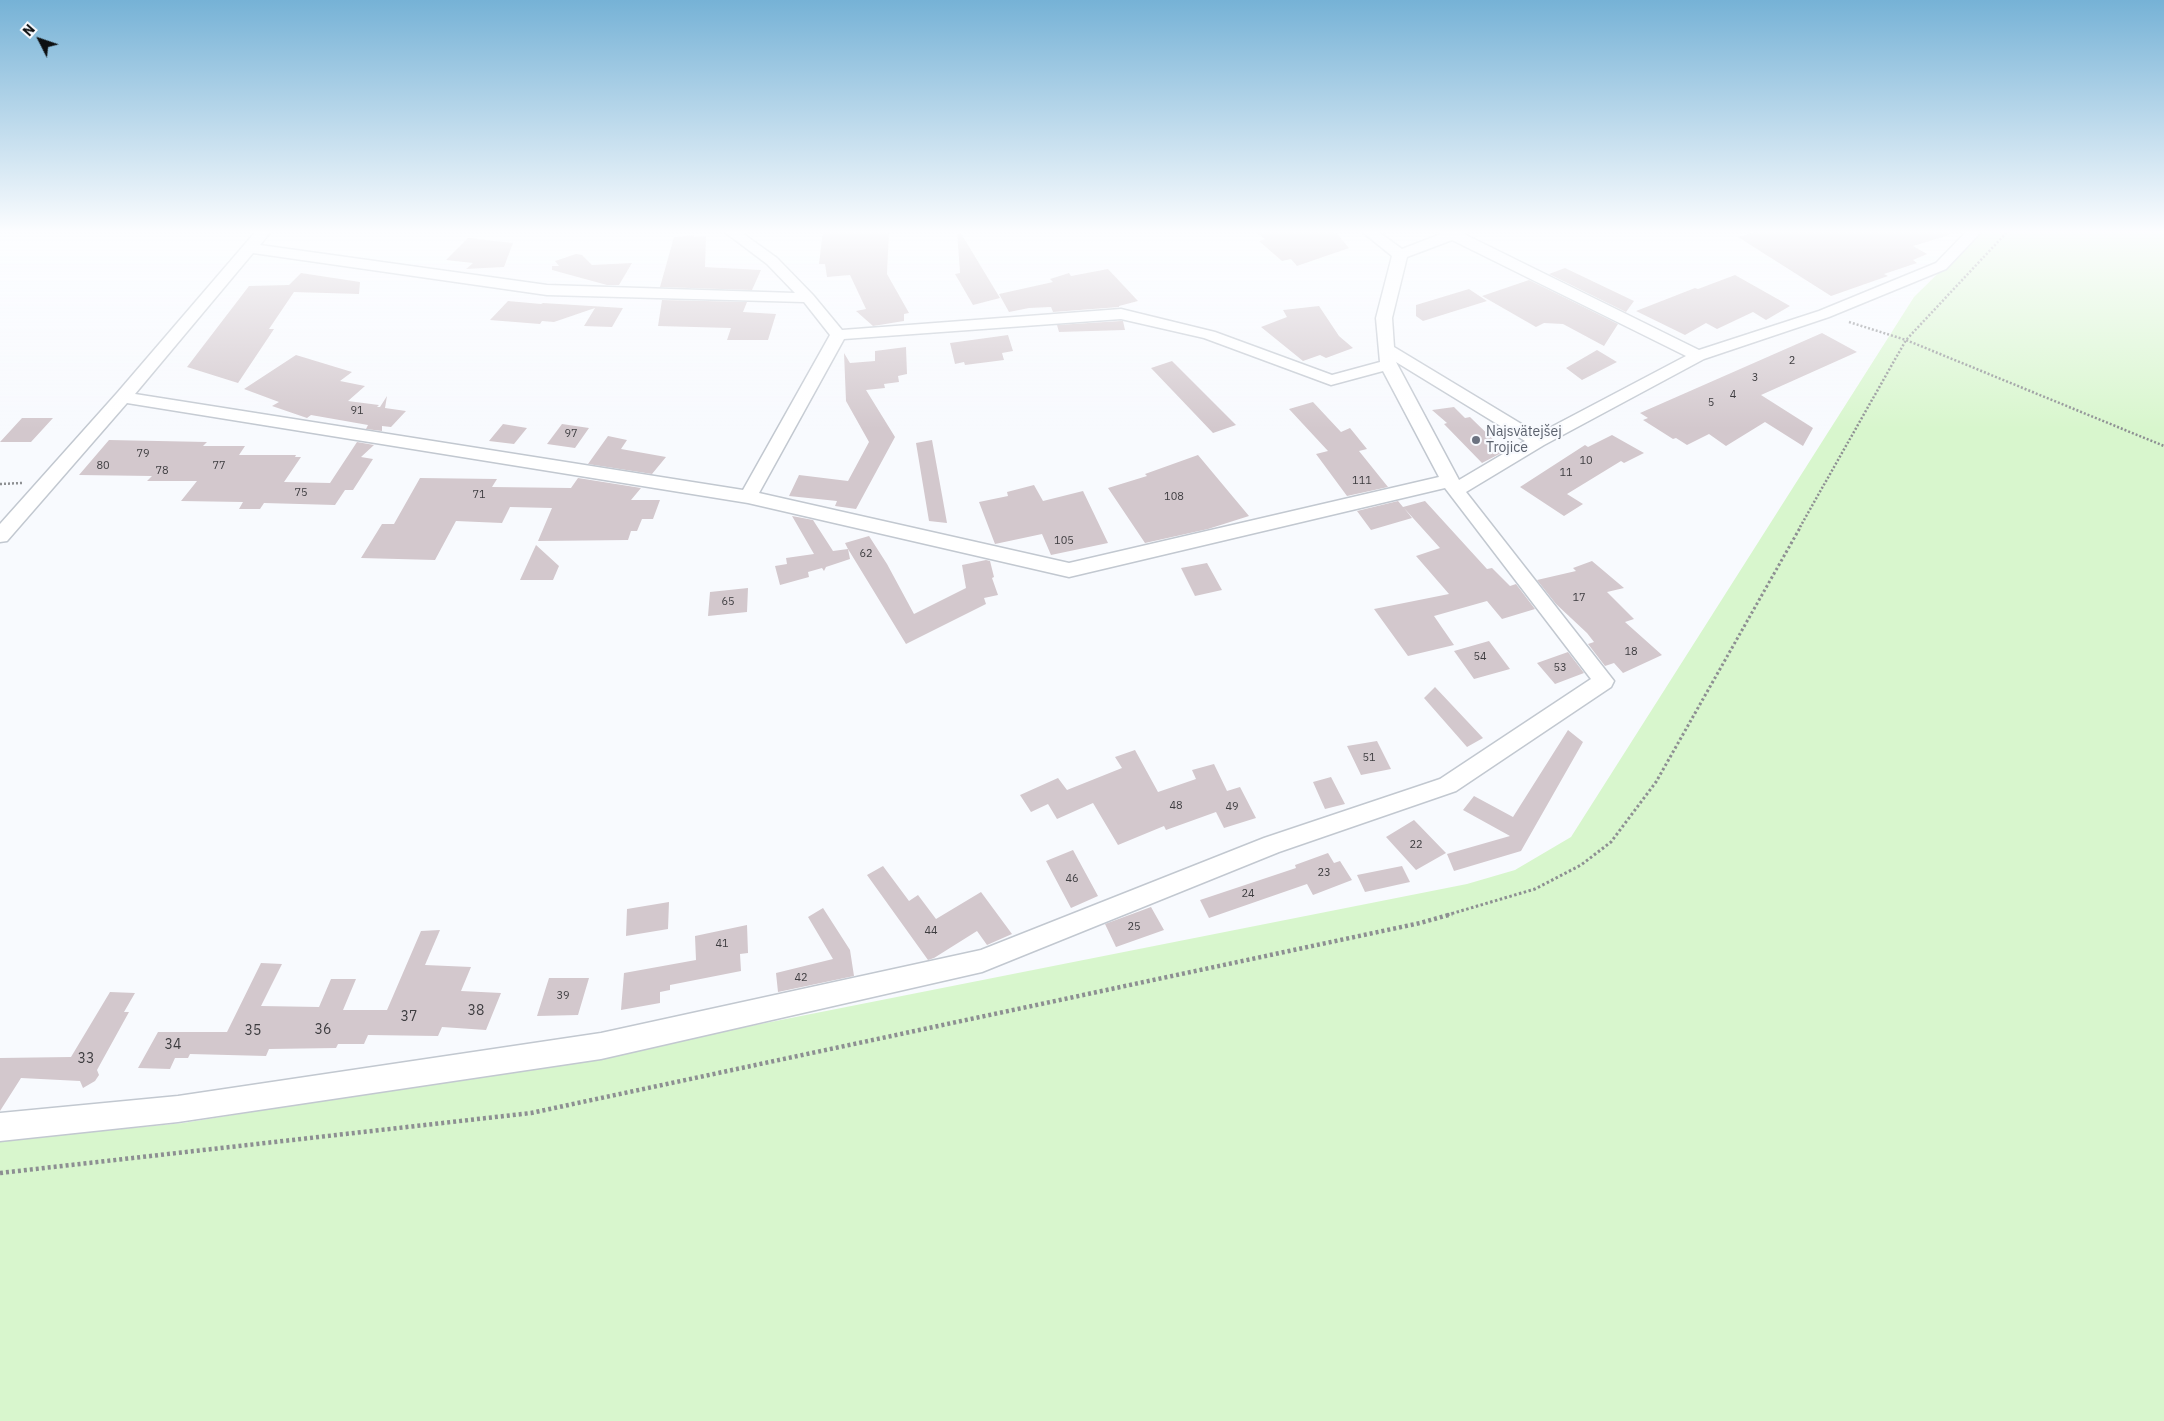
<!DOCTYPE html>
<meta charset="utf-8">
<style>
body{margin:0}
#map{position:relative;width:2164px;height:1421px;overflow:hidden;background:#f8fafe;font-family:"IBM Plex Sans",sans-serif}
canvas{display:block}
.north{position:absolute;left:15px;top:15px;width:50px;height:50px;-webkit-text-stroke:4px #f8fafe;paint-order:stroke;rotate:311deg;font-size:14px;font-weight:700;line-height:20px;text-align:center;color:#0d0f11}
.north::after{content:'';display:block;margin:auto;width:18px;height:22px;background:#0d0f11;clip-path:polygon(50% 0,100% 100%,50% 72%,0 100%)}
</style>
<div id="map">
<canvas width="2164" height="1421"></canvas>
<div class="north">N</div>
</div>
<script>
const context = document.querySelector('canvas').getContext('2d');
context.lineJoin = 'round';
function paint(path, color) { context.fillStyle = color; context.fill(path, 'evenodd'); }
const poly = rows => new Path2D(rows.map(r => 'M' + r).join(''));
function stroke(path, color, width, dash) { context.strokeStyle = color; context.lineWidth = width; context.lineCap = dash ? 'butt' : 'round'; context.setLineDash(dash || []); context.stroke(path); }
function write(font, color, halo, rows, align = 'center') {
  context.font = font + ' "IBM Plex Sans",sans-serif'; context.lineWidth = 4.5; context.setLineDash([]); context.textBaseline = 'middle'; context.strokeStyle = halo; context.fillStyle = color; for (const [text, x, y, turn = 0] of rows) {
    context.save(); context.translate(x, y); context.rotate((+turn || 0) * Math.PI / 180); context.textAlign = isNaN(turn) ? turn : align; if (halo) context.strokeText(text, 0, 0); context.fillText(text, 0, 0); context.restore();
  }
}
paint(poly([
 [1982,230,2164,230,2164,1421,0,1421,0,1141,183,1123,594,1057,1467,884,1515,870,1571,837,1914,297]
]), '#d8f6cd');
paint(poly([
 [823,230,889,230,887,274,909,313,904,314,904,321,873,326,856,311,866,309,850,275,827,277,825,264,819,264],
 [957,230,959,230,1000,298,973,305,955,274,960,273],
 [1253,230,1334,230,1349,248,1297,266,1291,259,1282,261,1259,241,1265,239],
 [1761,230,1948,230,1949,235,1913,246,1927,254,1913,260,1917,263,1884,274,1888,276,1831,296,1738,237],
 [694,235,694,237,706,236,705,267,761,270,752,290,660,287,674,237],
 [468,238,513,243,504,267,466,269,473,263,446,260],
 [576,254,582,255,592,265,632,263,619,285,607,285,552,270,552,266,559,266,555,261],
 [1565,268,1634,301,1626,312,1549,274],
 [1108,269,1138,301,1119,306,1119,307,1053,312,1051,307,1029,308,1009,312,999,294,1053,282,1050,279,1069,273,1071,276],
 [301,273,360,282,359,294,294,292,269,329,274,329,238,383,187,367,249,286,289,285],
 [1735,275,1790,306,1766,320,1753,312,1717,329,1706,323,1685,335,1636,311,1695,288,1698,289],
 [1529,280,1618,324,1604,346,1563,324,1544,323,1536,327,1482,296],
 [1469,289,1487,301,1423,321,1416,316,1416,305],
 [662,300,747,302,743,312,776,314,768,340,727,340,731,328,658,326],
 [508,301,541,304,543,303,623,308,612,327,584,326,595,308,554,322,542,321,540,324,490,320],
 [1319,306,1339,336,1353,348,1326,358,1320,355,1303,361,1261,327,1287,317,1283,310],
 [1121,321,1123,321,1125,330,1059,332,1057,325],
 [1822,333,1857,352,1761,395,1813,428,1803,446,1765,422,1726,446,1709,434,1687,445,1676,438,1673,439,1643,420,1648,418,1640,413],
 [1008,335,1013,351,1002,353,1004,360,965,365,964,362,955,364,950,343],
 [906,347,907,374,898,376,899,382,884,384,885,388,866,390,895,437,856,509,835,506,837,501,789,496,799,475,848,481,869,442,846,401,844,353,850,363,875,361,875,351],
 [1597,350,1617,362,1582,380,1566,368],
 [296,355,352,372,340,381,365,386,348,401,379,405,377,407,380,407,387,396,385,408,406,411,391,427,382,426,382,431,366,429,368,425,311,415,307,418,272,406,279,402,244,389],
 [1172,361,1236,425,1213,433,1151,368],
 [1313,402,1341,432,1350,428,1367,449,1359,451,1388,487,1347,496,1316,454,1328,451,1289,409],
 [1454,407,1465,418,1470,417,1505,451,1482,463,1444,424,1447,423,1432,410],
 [22,418,53,418,31,442,0,442],
 [503,424,527,428,514,444,489,441],
 [562,424,589,428,575,448,547,444],
 [1612,435,1644,453,1624,463,1621,461,1567,494,1583,504,1564,516,1520,487,1585,445,1588,447],
 [608,436,627,440,621,449,666,457,652,474,588,464],
 [109,440,207,442,203,446,245,446,239,455,296,455,295,457,301,457,284,482,330,483,357,442,374,445,361,457,373,459,353,490,345,490,335,505,264,503,260,509,239,509,243,502,181,501,197,481,147,481,152,476,79,475],
 [932,440,942,495,947,523,929,521,916,443],
 [1198,455,1249,516,1208,529,1145,543,1108,488,1147,476,1145,474],
 [420,478,497,479,492,487,571,488,578,478,641,488,631,500,660,500,653,519,642,519,637,531,631,531,628,540,538,541,552,508,510,507,502,523,456,521,435,560,361,558,382,524,394,524],
 [1034,485,1043,501,1083,491,1108,543,1051,555,1042,534,995,544,979,502,1008,496,1007,492],
 [1398,501,1403,507,1425,501,1487,569,1492,568,1510,586,1516,584,1535,609,1502,619,1487,601,1434,616,1454,645,1408,656,1374,609,1449,594,1416,556,1440,548,1404,508,1412,518,1371,530,1357,511],
 [792,516,813,520,833,551,848,549,845,543,869,536,887,564,914,614,966,588,962,565,986,560,990,561,994,577,992,578,998,595,984,598,986,604,906,644,848,549,850,559,826,567,824,571,822,568,808,572,809,577,780,585,775,566,787,564,786,558,814,554],
 [536,545,559,566,553,580,520,580],
 [1592,561,1624,588,1607,592,1634,619,1625,622,1662,655,1623,673,1614,663,1605,666,1588,644,1594,642,1587,633,1556,604,1537,580,1576,571,1573,568],
 [1207,563,1222,590,1195,596,1181,568],
 [748,588,747,612,708,616,710,592],
 [1489,641,1510,669,1474,679,1454,651],
 [1568,652,1584,673,1555,684,1537,663],
 [1435,687,1483,738,1467,747,1424,698],
 [1568,730,1583,742,1521,851,1454,871,1447,854,1510,836,1463,810,1474,796,1513,817],
 [1377,741,1391,769,1361,775,1347,746],
 [1135,750,1158,792,1196,779,1192,770,1214,764,1227,791,1240,787,1256,818,1224,828,1216,812,1166,830,1164,826,1118,845,1093,803,1057,819,1048,804,1031,812,1020,795,1058,778,1067,790,1122,768,1115,757],
 [1331,777,1345,804,1325,809,1313,782],
 [1414,820,1446,853,1416,870,1386,837],
 [1073,850,1098,896,1071,908,1046,861],
 [1328,853,1334,863,1340,861,1352,880,1313,895,1307,884,1209,918,1200,900,1296,868,1295,865],
 [883,866,909,901,918,895,936,919,981,892,1012,934,987,945,977,931,934,958,928,960,867,875],
 [1402,866,1410,882,1365,892,1357,875],
 [669,902,668,929,626,936,627,909],
 [1151,907,1164,930,1116,947,1105,924],
 [823,908,850,950,854,976,778,992,776,973,833,959,808,917],
 [747,925,748,953,740,954,741,971,670,985,670,990,660,992,660,1003,621,1010,624,973,696,960,695,936],
 [440,930,425,965,471,967,461,991,501,993,486,1030,442,1027,438,1036,368,1035,364,1044,338,1044,336,1048,269,1049,266,1056,190,1054,188,1058,175,1058,170,1069,138,1068,158,1032,227,1032,261,963,282,964,261,1006,319,1007,331,979,356,979,343,1010,387,1010,421,931],
 [549,978,589,978,578,1015,537,1016],
 [110,992,135,993,124,1012,129,1012,97,1070,99,1075,95,1081,83,1088,80,1081,21,1078,0,1111,0,1058,71,1057]
]), '#d3c8cd');
const street = poly([
 [257,230,272,230,260,245,547,285,795,293,767,264,722,230,738,230,777,258,813,295,842,330,1121,309,1215,332,1332,375,1380,362,1376,318,1392,256,1360,230,1376,230,1402,249,1441,234,1437,230,1456,230,1699,350,1819,311,1936,263,1968,230,1983,230,1946,269,1829,317,1704,359,1544,445,1466,492,1614,681,1611,687,1456,791,1279,852,982,972,601,1059,178,1122,0,1141,0,1113,178,1096,601,1033,981,950,1264,838,1440,779,1591,679,1445,488,1069,577,748,503,127,403,7,541,0,542,0,524,117,393,257,230],
 [1452,240,1686,356,1538,434,1394,347,1392,318,1407,257,1452,240],
 [253,253,547,295,804,302,830,335,743,490,135,394,253,253],
 [1121,319,1204,338,1331,385,1383,371,1439,477,1069,563,759,493,844,339,1121,319],
 [1396,362,1525,441,1459,480,1396,362]
]);
stroke(street, '#c2c8d0', 3);
stroke(poly([
 [1849,322,1906,340,2164,446],
 [0,484,22,483],
 [1800,527,1906,340,2009,230]
]), '#8d8f92', 2.5, [2, 2]);
stroke(poly([
 [1447,915,1535,889,1581,865,1611,842,1656,782,1801,526]
]), '#8d8f92', 3, [2.5, 2.5]);
stroke(poly([
 [0,1173,531,1113,1420,923,1452,914]
]), '#8d8f92', 4.5, [3, 3]);
paint(street, '#fff');
const sky = context.createLinearGradient(0, 0, 0, 429);
sky.addColorStop(0, '#76b2d6');
sky.addColorStop(0.54, '#fcfdff');
sky.addColorStop(1, '#fcfdff00');
context.fillStyle = sky;
context.fillRect(0, 0, 2164, 429);
for (const [x, y, r, color] of [
 [1476,440,5,"#6b7280"]
]) { const dot = new Path2D(); dot.arc(x, y, r, 0, 2 * Math.PI); context.fillStyle = color; context.fill(dot); stroke(dot, '#f8fafe', 2); }
write('11px', '#3e3d40', null, [
 ["2",1792,361],
 ["3",1755,378],
 ["4",1733,395],
 ["5",1711,403],
 ["91",357,411],
 ["97",571,434],
 ["79",143,454],
 ["10",1586,461],
 ["80",103,466],
 ["77",219,466],
 ["78",162,471],
 ["11",1566,473],
 ["111",1362,481],
 ["75",301,493],
 ["71",479,495],
 ["108",1174,497],
 ["105",1064,541],
 ["62",866,554],
 ["17",1579,598],
 ["65",728,602],
 ["18",1631,652],
 ["54",1480,657],
 ["53",1560,668],
 ["51",1369,758],
 ["48",1176,806],
 ["49",1232,807],
 ["22",1416,845],
 ["23",1324,873],
 ["46",1072,879],
 ["24",1248,894],
 ["25",1134,927],
 ["44",931,931],
 ["41",722,944],
 ["42",801,978],
 ["39",563,996]
]);
write('14px', '#5b616d', '#f8fafe', [
 ["Najsvätejšej",1486,432],
 ["Trojice",1486,448]
], 'left');
write('14px', '#3e3d40', null, [
 ["38",476,1011],
 ["37",409,1017],
 ["36",323,1030],
 ["35",253,1031],
 ["34",173,1045],
 ["33",86,1059]
]);
</script>
